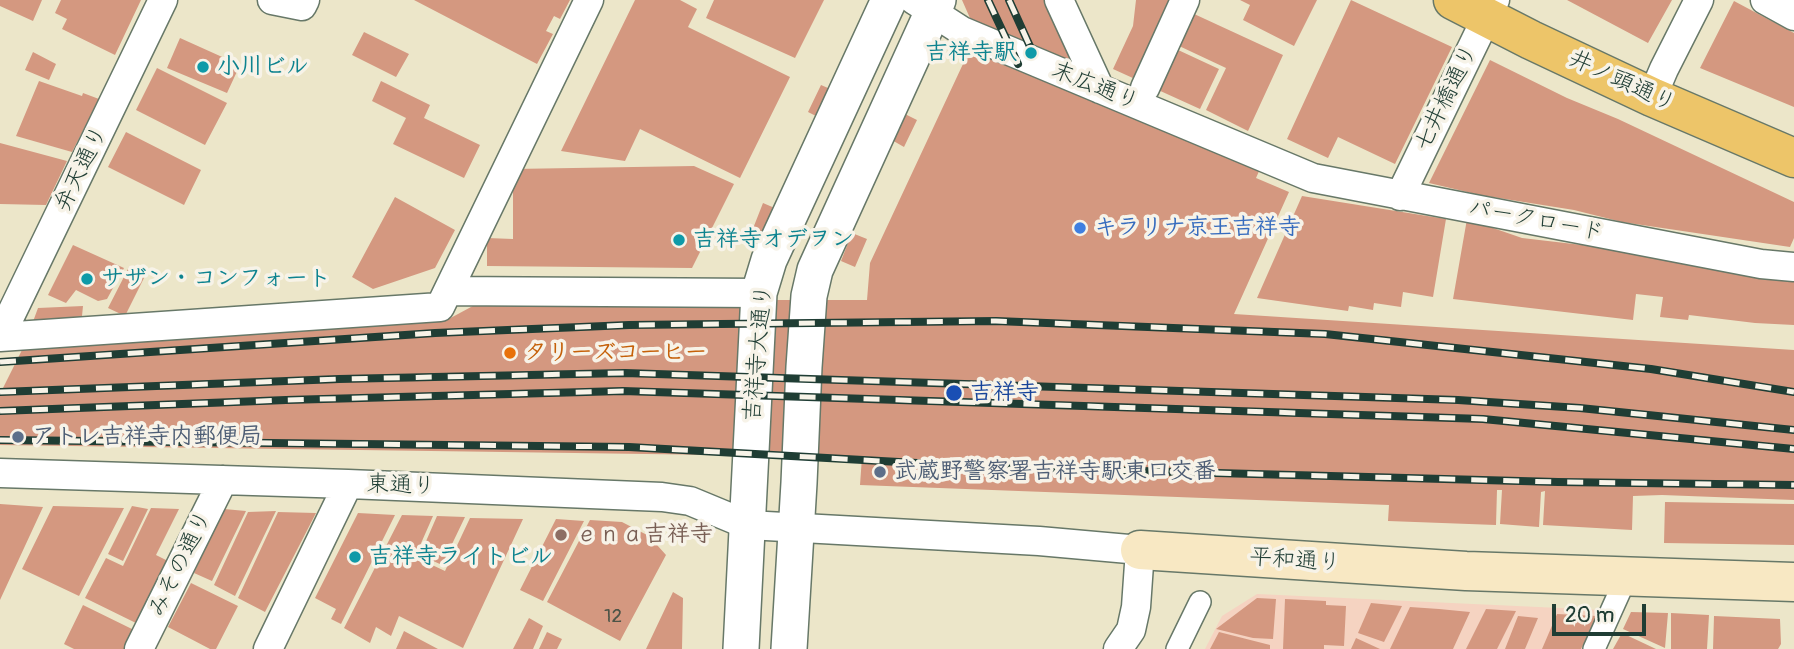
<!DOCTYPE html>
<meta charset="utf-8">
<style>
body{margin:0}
#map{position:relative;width:1794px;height:649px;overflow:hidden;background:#ece6c9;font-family:Pangolin,sans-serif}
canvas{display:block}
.scale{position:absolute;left:1552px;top:604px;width:94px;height:32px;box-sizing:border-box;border:4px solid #1f3d34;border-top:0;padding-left:9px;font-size:21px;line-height:24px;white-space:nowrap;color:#1f3d34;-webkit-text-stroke:5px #f7f3e8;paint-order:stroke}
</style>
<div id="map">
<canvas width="1794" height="649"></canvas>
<div class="scale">20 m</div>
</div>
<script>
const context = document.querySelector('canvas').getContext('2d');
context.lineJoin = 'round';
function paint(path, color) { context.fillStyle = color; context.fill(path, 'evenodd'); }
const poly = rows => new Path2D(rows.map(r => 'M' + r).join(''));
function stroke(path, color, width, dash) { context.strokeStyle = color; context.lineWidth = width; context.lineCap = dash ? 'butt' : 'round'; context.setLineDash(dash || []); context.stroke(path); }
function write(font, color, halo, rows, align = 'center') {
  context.font = font + ' Pangolin,"Klee One",sans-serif'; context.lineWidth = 7; context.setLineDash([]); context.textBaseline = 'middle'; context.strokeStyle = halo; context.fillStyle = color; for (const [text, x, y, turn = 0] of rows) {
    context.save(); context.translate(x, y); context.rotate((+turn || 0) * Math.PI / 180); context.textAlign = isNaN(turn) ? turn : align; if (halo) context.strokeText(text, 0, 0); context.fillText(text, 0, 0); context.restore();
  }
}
paint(poly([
 [1257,594,1603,610,1585,649,1205,649,1222,616]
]), '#f5d3c1');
paint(poly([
 [0,0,42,0,33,21,0,6],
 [61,0,141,0,115,55,62,29,67,19,55,13],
 [414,0,570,0,560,19,554,16,546,31,553,34,537,64],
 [635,0,680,0,697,9,688,27,790,77,740,178,640,129,625,161,561,151],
 [714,0,824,0,795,58,706,18],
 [962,0,1064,0,1109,81,1260,169,1256,178,1289,192,1234,314,1794,350,1794,500,1662,495,1633,496,1632,530,1543,525,1545,491,1541,492,1539,527,1500,524,1502,490,1497,490,1496,525,1388,521,1389,505,860,485,862,457,0,445,0,394,23,348,445,321,484,300,867,300,870,263,977,34],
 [1136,0,1173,0,1135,79,1113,69,1133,26],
 [1240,0,1317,0,1294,46,1243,20,1250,5],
 [1351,0,1452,47,1395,164,1338,137,1328,158,1287,139],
 [1567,0,1672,0,1648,43],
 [1734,1,1794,33,1794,107,1700,68],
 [1192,13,1283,55,1248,131,1206,110,1226,68,1177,45],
 [364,32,409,54,396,77,352,55],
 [180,38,240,65,227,93,167,68],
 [1176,49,1219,69,1200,109,1156,89],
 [33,52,56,64,49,80,25,70],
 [1490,60,1567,98,1618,119,1794,202,1794,238,1790,247,1622,222,1574,210,1480,195,1429,183],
 [157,68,227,103,205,145,136,110],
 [39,81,82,96,83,93,99,99,72,152,16,136],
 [381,81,430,105,424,118,480,145,464,178,393,144,406,118,372,101],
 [821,85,835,91,822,119,808,112],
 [903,113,917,120,904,147,890,139],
 [126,132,201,170,184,205,108,167],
 [0,143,67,161,46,205,0,204],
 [694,166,734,184,692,268,487,266,487,238,513,239,513,169],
 [1302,196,1446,219,1433,297,1403,292,1401,307,1374,303,1373,310,1349,306,1348,311,1257,298],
 [395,197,455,230,435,268,373,289,352,277],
 [763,203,777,209,766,236,752,231],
 [1467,219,1522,238,1668,255,1794,276,1794,325,1755,323,1689,315,1688,320,1660,317,1663,297,1636,294,1633,320,1453,299],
 [852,233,867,239,855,267,841,261],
 [73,245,124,268,107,299,98,301,76,290,66,303,48,295],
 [129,267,145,276,125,316,108,308],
 [83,306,81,326,31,327,38,308],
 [1665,502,1794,504,1794,545,1664,543],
 [0,504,43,507,0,600],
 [53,506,124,508,79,596,22,569],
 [132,506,148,509,123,561,108,554],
 [151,508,179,509,156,555,170,562,140,625,85,598,106,558,123,566],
 [224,509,246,511,212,581,194,573],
 [276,511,235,596,214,585,248,512],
 [278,512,316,513,265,612,238,598],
 [358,513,395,515,341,624,331,619,336,609,315,598],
 [402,515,433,516,415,557,445,571,470,518,523,519,463,648,399,616,391,636,376,627,370,643,344,628],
 [437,516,465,517,442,565,420,555],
 [556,519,584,521,543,601,520,590],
 [590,520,622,522,649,536,666,555,620,641,547,602],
 [191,583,238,606,216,649,210,649,168,627],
 [673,592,683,598,682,649,646,649],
 [1257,598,1276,599,1273,639,1253,638,1216,629],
 [1285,599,1326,601,1326,605,1346,606,1344,646,1324,645,1324,649,1283,649],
 [1371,603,1402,606,1384,642,1358,633],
 [83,605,134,630,124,649,74,649,64,644],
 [1410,607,1439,609,1470,612,1453,649,1390,649],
 [1486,609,1516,611,1497,649,1466,649],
 [1631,612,1668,613,1665,648,1623,629],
 [1671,613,1709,615,1707,649,1671,649],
 [1557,614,1597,616,1581,649,1542,649],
 [1518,616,1538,618,1525,649,1505,649],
 [1714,616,1780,619,1781,644,1778,649,1713,649],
 [529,618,543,626,533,649,513,649],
 [404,631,438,649,396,649],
 [547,632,562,639,557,649,539,649],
 [1219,632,1270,645,1270,649,1210,649],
 [1622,633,1656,649,1613,649],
 [1356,638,1380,649,1351,649]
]), '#d49880');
const pedestrian = poly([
 [1177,649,1200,602],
 [1594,649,1626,578]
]);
const minor = poly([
 [272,0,302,6,305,0],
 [914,0,962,31,1313,178,1761,264,1794,267],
 [1059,0,1100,89],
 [1765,0,1794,16],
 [1145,88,1185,0],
 [1652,97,1664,69,1699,0],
 [1400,196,1495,0],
 [448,291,759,293],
 [0,337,440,307,589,0],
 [0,337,163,0],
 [0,473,348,484,662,497,690,501,748,525,1039,541,1140,550,1136,607,1131,630,1118,649],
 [139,649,223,480],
 [268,649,348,484]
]);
const tertiary = poly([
 [741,649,759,293,769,260,889,0],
 [789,649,799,483,804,367,809,296,815,270,938,0]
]);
const secondary = poly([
 [1140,550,1466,571,1794,582]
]);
const primary = poly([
 [1453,0,1531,40,1652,97,1794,158]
]);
stroke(pedestrian, '#677868', 24);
stroke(minor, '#677868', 31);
stroke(tertiary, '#677868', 38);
stroke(secondary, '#677868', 41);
stroke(primary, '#677868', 41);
stroke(pedestrian, '#fff', 21);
stroke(minor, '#fff', 28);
stroke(tertiary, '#fff', 35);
stroke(secondary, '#f8e8c3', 38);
stroke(primary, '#edc569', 38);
const rail = poly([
 [988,0,1018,64],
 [1009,0,1033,53],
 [0,362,435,333,629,325,996,321,1325,334,1651,369,1794,392],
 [0,392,339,379,625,373,1458,400,1580,408,1794,430],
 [0,411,286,400,623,391,1483,419,1794,449],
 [0,440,629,447,989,467,1558,482,1794,485]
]);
stroke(rail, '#1f3d34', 8);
stroke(rail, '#f7f3e8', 5, [16]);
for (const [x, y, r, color] of [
 [1031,53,7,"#0f9aa8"],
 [203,67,7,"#0f9aa8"],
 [1080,228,7,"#3f7fe0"],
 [679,240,7,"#0f9aa8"],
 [87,279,7,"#0f9aa8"],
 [510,353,7,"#e8710a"],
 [954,393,9,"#1a4fb4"],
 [18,437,7,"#5c6f8a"],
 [880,472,7,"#5c6f8a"],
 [561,535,7,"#8d6e63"],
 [355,557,7,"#0f9aa8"]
]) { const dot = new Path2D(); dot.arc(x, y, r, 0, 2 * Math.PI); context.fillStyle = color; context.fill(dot); stroke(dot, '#f7f3e8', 2.5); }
write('19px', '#4c5447', null, [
 ["12",613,617]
]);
write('bold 23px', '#0d838f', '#f7f3e8', [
 ["吉祥寺駅",1017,53,"right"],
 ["小川ビル",217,67],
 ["吉祥寺オデヲン",693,240],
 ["サザン・コンフォート",101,279],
 ["吉祥寺ライトビル",369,557]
], 'left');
write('23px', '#1f3d34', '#f7f3e8', [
 ["井ノ頭通り",1622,82,25],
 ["末広通り",1095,87,22],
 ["七井橋通り",1447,98,-64],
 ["弁天通り",82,169,-64],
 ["パークロード",1536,221,11],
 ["吉祥寺大通り",759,353,-85],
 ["東通り",401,486,2],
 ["平和通り",1295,561,4],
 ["みその通り",181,564,-64]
]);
write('bold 23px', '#366cbe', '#f7f3e8', [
 ["キラリナ京王吉祥寺",1094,228]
], 'left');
write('bold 23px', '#c56008', '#f7f3e8', [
 ["タリーズコーヒー",524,353]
], 'left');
write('bold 23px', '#164399', '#f7f3e8', [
 ["吉祥寺",970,393]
], 'left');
write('bold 23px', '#4e5e75', '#f7f3e8', [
 ["アトレ吉祥寺内郵便局",32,437],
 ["武蔵野警察署吉祥寺駅東口交番",894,472]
], 'left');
write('bold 23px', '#785e54', '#f7f3e8', [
 ["ｅｎａ吉祥寺",575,535]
], 'left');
</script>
